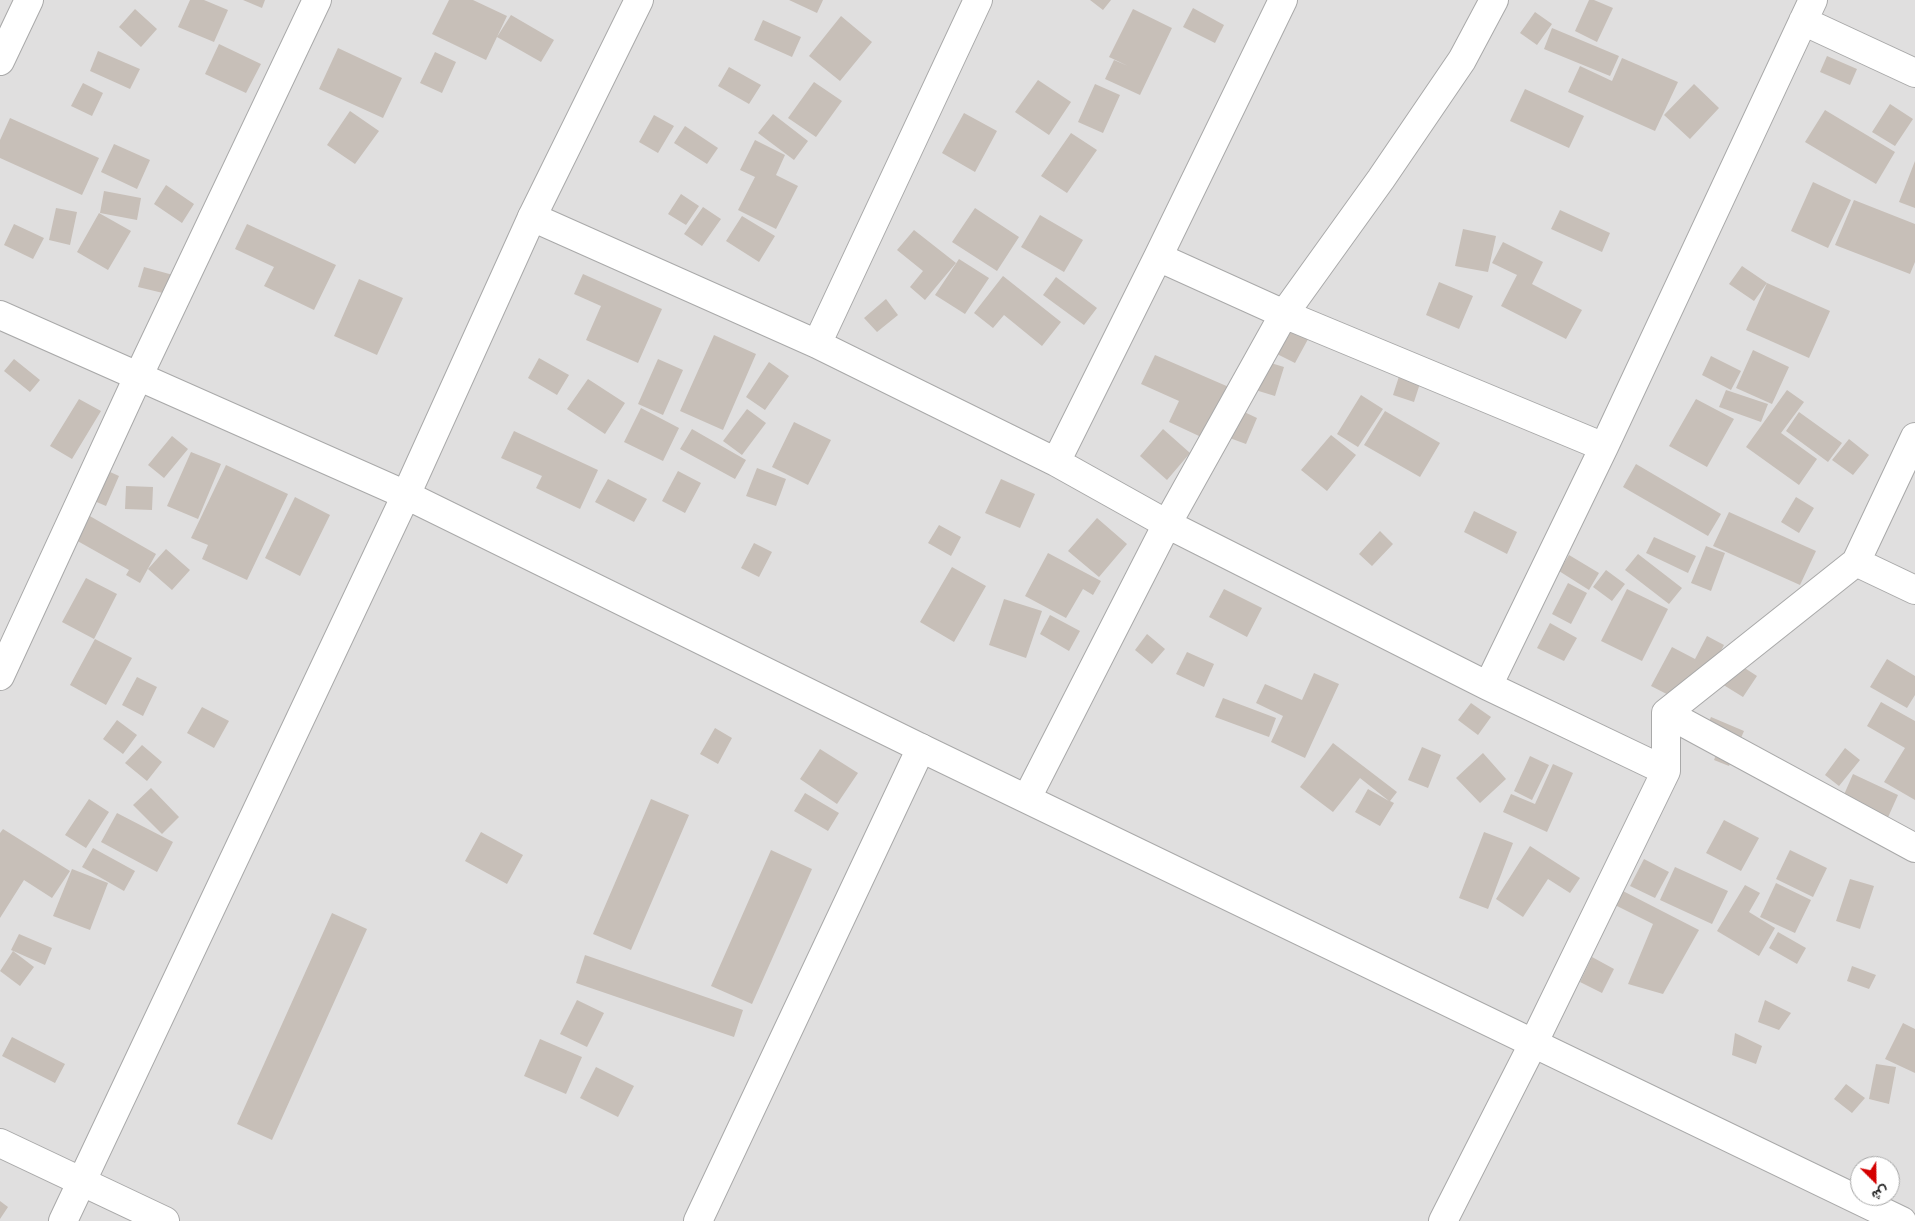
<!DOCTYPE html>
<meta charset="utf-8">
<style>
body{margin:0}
#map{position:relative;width:1915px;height:1221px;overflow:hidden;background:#f2efe9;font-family:Helvetica,Vazirmatn,sans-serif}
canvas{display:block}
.north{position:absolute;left:1850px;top:1156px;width:50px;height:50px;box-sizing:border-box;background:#fff;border:1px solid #a7a7a7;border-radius:50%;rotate:157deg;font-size:14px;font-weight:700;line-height:20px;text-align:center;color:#222}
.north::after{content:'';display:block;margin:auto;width:18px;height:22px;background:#d40000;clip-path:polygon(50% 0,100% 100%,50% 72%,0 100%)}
</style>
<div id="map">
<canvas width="1915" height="1221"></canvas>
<div class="north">ش</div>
</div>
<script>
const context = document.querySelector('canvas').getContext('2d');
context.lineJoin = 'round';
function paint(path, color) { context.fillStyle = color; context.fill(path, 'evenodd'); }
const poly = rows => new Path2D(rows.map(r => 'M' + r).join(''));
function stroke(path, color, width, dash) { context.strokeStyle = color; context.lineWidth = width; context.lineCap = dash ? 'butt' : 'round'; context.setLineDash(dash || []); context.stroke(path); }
paint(poly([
 [0,0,1915,0,1915,1221,0,1221],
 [1860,1166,1890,1166,1890,1196,1860,1196]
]), '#e0dfdf');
paint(poly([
 [190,0,204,0,228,10,214,42,178,27],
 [243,0,265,0,262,8],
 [449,0,473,0,507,16,486,60,432,34],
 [789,0,823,0,817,13],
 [1090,0,1111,0,1103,10],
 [1589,0,1594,0,1613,8,1597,42,1575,31],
 [1193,8,1224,25,1215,43,1183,27],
 [135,9,157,29,141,47,119,27],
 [1133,9,1172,28,1140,95,1105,79,1114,60,1128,66,1109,57],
 [1535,12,1552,24,1537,45,1520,33],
 [511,15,554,40,541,62,497,37],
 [841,16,872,42,840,81,809,56],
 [763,20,801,37,792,57,754,40],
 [1552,28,1619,56,1610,76,1544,49],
 [219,44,261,64,246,93,205,74],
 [338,48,402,78,383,118,319,89],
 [98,51,140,69,130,89,90,71],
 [435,52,456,62,442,93,420,83],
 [1827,56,1857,69,1850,85,1820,72],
 [1622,58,1678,82,1655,131,1568,92,1580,66,1612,81],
 [729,67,761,85,749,104,718,86],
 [1038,80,1071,102,1049,135,1015,112],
 [814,82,842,101,816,137,788,118],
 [83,83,103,93,92,116,71,106],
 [1095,84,1120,95,1103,133,1078,122],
 [1694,84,1719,108,1690,139,1664,115],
 [1525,89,1584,116,1569,148,1510,121],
 [1890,104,1913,119,1895,146,1872,132],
 [1825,110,1895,152,1876,184,1805,142],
 [350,111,379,131,355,164,327,145],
 [964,113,997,131,975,172,942,153],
 [773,114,808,141,794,160,758,133],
 [654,115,674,126,658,153,639,142],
 [10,118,99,158,82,195,0,158,0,140],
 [685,126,718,148,707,164,674,143],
 [1071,133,1097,150,1067,193,1041,176],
 [755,140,785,155,776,175,798,186,776,229,738,210,755,177,740,170],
 [114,144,150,160,137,189,101,172],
 [1915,161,1915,208,1899,202],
 [1813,182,1851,200,1828,248,1791,231],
 [166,185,194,204,182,223,154,204],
 [104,191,141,198,137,220,100,213],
 [681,194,699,206,686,225,668,214],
 [1854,200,1915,224,1915,262,1910,274,1835,245],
 [703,207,721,219,702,246,684,234],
 [56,208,77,212,70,245,49,240],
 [975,208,1019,237,997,271,952,242],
 [1560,210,1610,233,1602,252,1551,229],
 [99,213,131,231,108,270,77,252],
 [1040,215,1083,240,1064,272,1021,247],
 [742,216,775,236,759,262,726,241],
 [14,224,44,238,33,259,4,245],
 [247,224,336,265,314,310,264,286,274,267,235,249],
 [1463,229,1496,236,1488,272,1455,266],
 [914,230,956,263,925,300,910,287,923,271,897,250],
 [1503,242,1543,262,1532,284,1582,310,1566,339,1501,306,1517,275,1492,263],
 [959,259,989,278,965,314,935,295],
 [1742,266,1767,283,1830,311,1809,358,1746,330,1767,283,1754,301,1729,284],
 [144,267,173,275,167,294,138,287],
 [583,274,662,309,638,363,586,340,601,306,574,294],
 [1003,276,1061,322,1042,346,1004,315,993,328,974,313],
 [1056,277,1097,308,1084,325,1043,295],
 [359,279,403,298,377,355,334,336],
 [1439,282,1473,296,1459,329,1426,315],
 [886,299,898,315,877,332,864,318],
 [1297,307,1319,319,1295,363,1273,352],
 [714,335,756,354,723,430,680,411],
 [1753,350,1789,367,1772,404,1736,388],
 [1155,355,1238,391,1214,443,1169,422,1179,401,1141,384],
 [1711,356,1741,371,1731,390,1702,375],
 [539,358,569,375,557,395,528,378],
 [14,359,40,380,30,392,4,371],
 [658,359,683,370,663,415,638,404],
 [1261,360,1284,367,1275,396,1252,389],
 [769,362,789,376,765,410,746,397],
 [1403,364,1424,371,1414,402,1393,395],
 [588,379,625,403,605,434,567,409],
 [1726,390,1768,404,1761,422,1719,407],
 [1787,390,1804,402,1781,433,1817,459,1799,485,1746,447],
 [1361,395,1383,409,1358,447,1337,434],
 [79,399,101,411,72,459,50,446],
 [1696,399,1734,419,1707,467,1669,446],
 [641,408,679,428,663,461,624,442],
 [747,409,766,423,742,455,723,441],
 [1238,409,1257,418,1246,444,1227,437],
 [1385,411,1440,443,1420,477,1364,445],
 [1799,412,1842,443,1828,462,1786,431],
 [794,422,831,440,808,485,772,467],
 [692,429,746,460,735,479,680,449],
 [1163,429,1190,453,1167,480,1140,456],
 [514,431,598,470,580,509,536,488,542,476,501,458],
 [1331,435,1356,455,1327,491,1301,470],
 [172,436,188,449,164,478,148,465],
 [1849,439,1869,455,1853,475,1832,460],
 [191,452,221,464,198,519,167,506],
 [1636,464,1721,514,1708,536,1623,487],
 [226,465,288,494,247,580,202,559,208,545,191,538],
 [99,467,119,476,106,506,85,497],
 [757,468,786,479,776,506,746,496],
 [678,471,701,483,685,513,662,501],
 [608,479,647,499,634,522,595,502],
 [1001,479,1035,494,1020,528,985,513],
 [126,486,153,487,152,510,125,509],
 [295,497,330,515,300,576,265,558],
 [1796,497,1814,508,1799,533,1781,522],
 [1474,511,1517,532,1507,554,1464,532],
 [1729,512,1816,551,1800,585,1713,546],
 [88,515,156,554,140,583,126,575,129,570,74,539],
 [1097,518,1127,544,1099,577,1068,551],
 [939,525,961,537,951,556,928,543],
 [1380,531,1393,544,1372,566,1359,554],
 [1654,537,1696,556,1688,573,1646,553],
 [754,543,772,552,759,577,741,568],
 [1706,546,1725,553,1711,591,1691,583],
 [166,549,190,570,172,590,148,569],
 [1048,553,1101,581,1093,595,1083,589,1066,618,1025,596],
 [1638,554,1682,588,1669,604,1625,570],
 [1569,555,1599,573,1589,590,1559,571],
 [952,567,986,586,954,642,920,622],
 [1606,570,1625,584,1612,601,1593,587],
 [86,578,117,594,94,639,62,622],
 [1568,583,1587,593,1571,624,1552,614],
 [1224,589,1262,608,1247,637,1209,617],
 [1627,589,1668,609,1642,661,1601,641],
 [1004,599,1042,611,1026,658,989,645],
 [1050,615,1080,631,1069,651,1040,634],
 [1550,623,1577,638,1564,661,1537,648],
 [1147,634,1165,649,1152,664,1135,650],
 [1707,636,1724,645,1692,707,1651,686,1672,647,1695,659],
 [95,639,132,658,106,705,70,685],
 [1187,652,1214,664,1204,687,1176,674],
 [1723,654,1757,676,1743,697,1709,676],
 [1887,659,1915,676,1915,695,1907,708,1870,687],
 [1314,673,1339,684,1305,758,1271,742,1283,716,1256,703,1265,684,1302,700],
 [137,677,157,687,143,716,122,705],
 [1223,698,1276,718,1269,737,1215,717],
 [1881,702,1915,721,1915,800,1884,782,1905,748,1867,726],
 [1471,703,1491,717,1478,735,1458,720],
 [202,707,229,721,214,748,187,733],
 [1711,717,1744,731,1729,766,1714,760,1718,750,1700,742],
 [117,720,137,735,123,754,103,739],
 [715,728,732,738,718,764,700,754],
 [1333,743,1397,792,1390,801,1394,803,1380,826,1355,812,1368,789,1389,801,1360,778,1333,812,1300,787],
 [142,745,162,762,147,781,125,763],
 [1422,747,1441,755,1428,788,1408,780],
 [1845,748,1860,760,1839,786,1825,775],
 [820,749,858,773,837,804,800,779],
 [1483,753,1506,779,1480,803,1456,778],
 [1530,756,1549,765,1532,800,1514,791],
 [1553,764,1573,773,1547,832,1503,812,1511,794,1535,804],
 [1853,774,1898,795,1881,833,1836,813],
 [151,788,179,817,162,834,133,805],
 [805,793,839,813,828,831,794,811],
 [89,799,109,812,86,848,65,835],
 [651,799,689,815,631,950,593,934],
 [117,813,173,842,157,872,101,842],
 [1724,820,1759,838,1741,871,1706,853],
 [3,829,70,871,52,898,24,880,0,918,0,833],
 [481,832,523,855,507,884,465,861],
 [1484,832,1513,843,1488,909,1459,898],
 [1530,846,1580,878,1570,893,1548,879,1523,917,1496,899],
 [93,848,135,871,124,891,82,867],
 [771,850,812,869,752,1004,711,986],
 [1790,850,1827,868,1813,897,1776,879],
 [1644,859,1669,872,1655,898,1630,886],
 [1675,867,1728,891,1712,924,1660,900],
 [72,869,108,883,90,930,53,916],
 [1850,879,1874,886,1860,929,1836,921],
 [1776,883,1811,900,1795,933,1760,917],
 [1745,885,1760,893,1749,912,1775,928,1759,956,1717,931],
 [1621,890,1699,930,1663,994,1628,984,1653,924,1613,904],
 [332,913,367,929,272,1140,237,1124],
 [1778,932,1806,948,1797,964,1769,948],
 [19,934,52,948,45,965,11,950],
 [13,951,34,967,20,986,0,971],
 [585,955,743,1010,734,1037,576,983],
 [1592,957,1614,969,1602,993,1580,982],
 [1852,966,1876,975,1869,989,1847,981],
 [577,1000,604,1013,587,1047,560,1034],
 [1765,1000,1791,1013,1779,1030,1758,1022],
 [1903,1023,1915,1029,1915,1073,1885,1059],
 [1735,1033,1762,1046,1756,1064,1732,1055],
 [12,1037,65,1064,55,1083,2,1056],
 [540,1039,582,1057,566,1094,524,1076],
 [1876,1064,1896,1067,1889,1104,1869,1099],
 [596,1067,634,1086,618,1117,580,1098],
 [1846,1084,1865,1098,1852,1113,1834,1099],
 [0,1201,8,1207,0,1219]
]), '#c7bfb8');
const minor = poly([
 [1803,21,1915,73],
 [0,61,29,0],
 [532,217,817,344,1056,462,1167,524,1488,686,1666,771,1666,713,1915,848],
 [1158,257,1284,314,1604,447],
 [817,344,978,0],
 [1056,462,1158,257,1283,0],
 [1856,562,1915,590],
 [0,676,138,377,317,0],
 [1488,686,1604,447,1813,0],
 [1666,713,1856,562,1915,437],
 [1027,798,1167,524,1284,314,1381,179,1462,60,1494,0],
 [0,1143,165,1221],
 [698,1221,921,748],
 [1443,1221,1533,1044,1666,771]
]);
const tertiary = poly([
 [0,315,406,495,921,748,1902,1221],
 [63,1221,406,495,532,217,639,0]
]);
stroke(minor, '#a9a9a9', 30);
stroke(tertiary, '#a9a9a9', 30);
stroke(minor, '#fff', 28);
stroke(tertiary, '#fff', 28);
</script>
